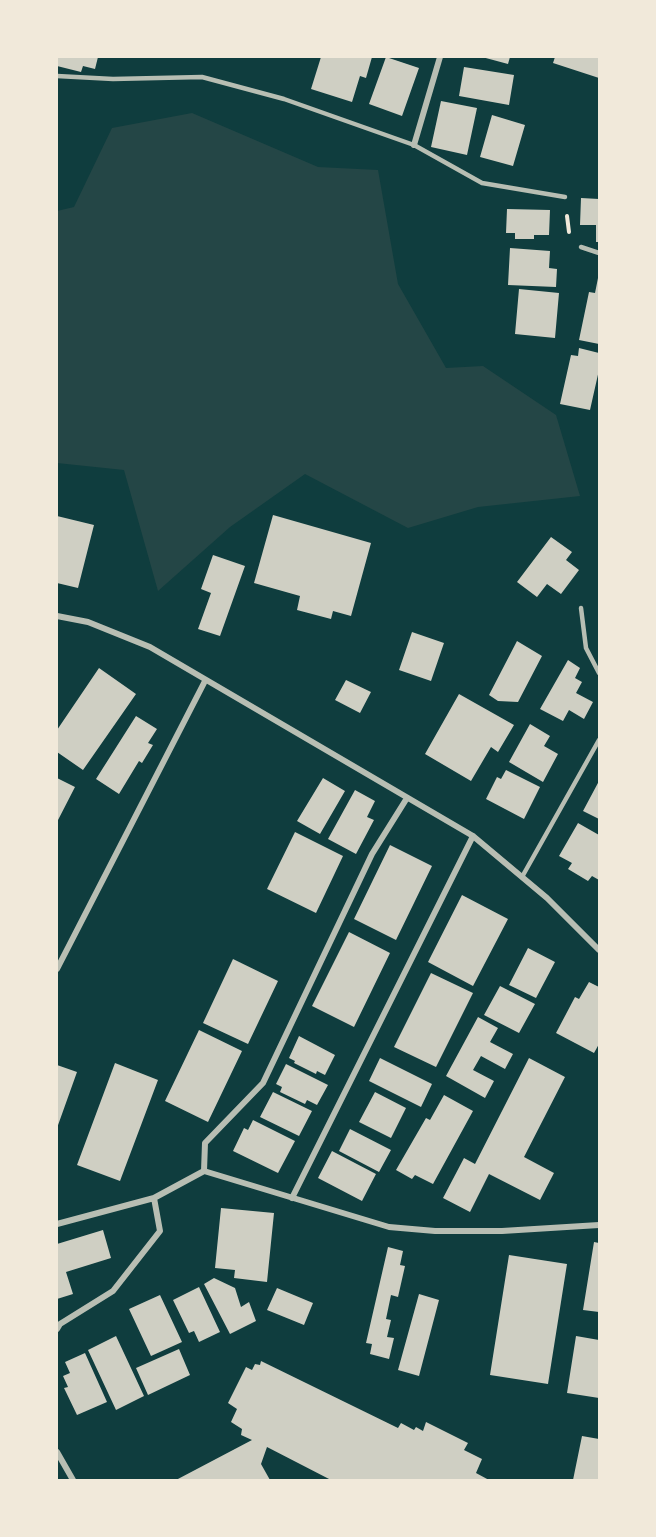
<!DOCTYPE html>
<style>
body{margin:0}
#map{position:relative;width:656px;height:1537px;overflow:hidden;background:#0f3d3e;font-family:"PT Sans Narrow",sans-serif}
canvas{display:block}
.frame{position:absolute;inset:0;border:58px solid #f1e9da;pointer-events:none}
</style>
<div id="map">
<canvas width="656" height="1537"></canvas>
<div class="frame"></div>
</div>
<script>
const context = document.querySelector('canvas').getContext('2d');
context.lineJoin = 'round';
function paint(path, color) { context.fillStyle = color; context.fill(path, 'evenodd'); }
const poly = rows => new Path2D(rows.map(r => 'M' + r).join(''));
function stroke(path, color, width, dash) { context.strokeStyle = color; context.lineWidth = width; context.lineCap = dash ? 'butt' : 'round'; context.setLineDash(dash || []); context.stroke(path); }
paint(poly([
 [192,113,318,167,378,170,398,284,446,368,483,366,556,415,580,496,478,507,408,528,305,474,230,527,158,591,124,470,57,463,57,211,74,207,112,128]
]), '#244646');
paint(poly([
 [57,57,98,57,95,69,83,66,81,72,57,66],
 [321,57,372,57,366,78,360,76,352,102,311,89],
 [386,57,419,68,402,116,369,104],
 [482,57,510,57,508,64],
 [555,57,599,57,599,78,553,63],
 [464,67,514,75,509,105,459,96],
 [441,101,477,108,467,155,431,147],
 [492,115,525,125,513,166,480,157],
 [581,198,599,199,599,242,596,242,596,225,580,225],
 [507,209,550,210,549,235,534,235,534,239,515,239,515,233,506,233],
 [510,248,550,251,549,268,557,269,556,287,508,285],
 [598,278,599,278,599,344,579,340,589,292,595,293],
 [519,289,559,293,555,338,515,334],
 [579,348,599,353,599,370,590,410,560,404,571,355,578,356],
 [273,515,371,543,351,616,333,611,331,619,297,610,300,596,254,583],
 [57,516,94,525,78,588,57,583],
 [551,537,572,552,566,560,579,570,561,594,547,584,537,597,517,582],
 [213,555,245,566,220,636,198,629,211,593,201,589],
 [412,632,444,643,431,681,399,670],
 [517,641,542,656,518,702,498,701,489,695],
 [568,660,580,668,575,678,582,682,576,693,593,702,584,719,569,710,563,721,540,709],
 [99,668,136,694,83,770,57,752,57,730],
 [346,680,371,692,360,713,335,700],
 [459,694,514,725,498,752,491,747,471,781,425,754],
 [136,716,157,729,148,743,153,745,142,763,139,761,119,794,96,779],
 [530,724,550,736,544,746,558,754,543,782,509,762],
 [506,770,540,787,524,819,486,799,497,777,501,779],
 [57,778,75,787,57,822],
 [323,778,345,791,320,834,297,821],
 [599,781,599,819,583,811],
 [355,790,375,801,367,817,374,820,356,854,328,839],
 [578,823,599,835,599,880,592,876,588,881,568,869,572,863,559,856],
 [295,832,343,856,316,913,267,889],
 [390,845,432,866,396,940,354,919],
 [462,895,508,919,473,986,428,962],
 [349,932,390,953,354,1027,312,1006],
 [528,948,555,962,536,998,509,985],
 [233,959,278,981,248,1044,203,1023],
 [431,973,473,993,436,1067,394,1047],
 [589,982,599,987,599,1044,594,1053,556,1033,575,997,579,999],
 [500,986,535,1004,519,1033,484,1015],
 [478,1017,498,1028,490,1042,513,1054,505,1069,481,1056,473,1070,494,1081,485,1098,446,1076],
 [199,1030,242,1051,208,1122,165,1101],
 [299,1036,335,1055,325,1075,317,1071,316,1074,294,1063,295,1061,289,1058],
 [380,1058,432,1084,421,1107,369,1081],
 [529,1058,565,1077,524,1157,554,1173,540,1200,489,1174,470,1212,443,1198,464,1158,475,1164],
 [115,1063,158,1080,120,1181,77,1165],
 [286,1064,328,1085,317,1105,307,1100,305,1104,280,1092,282,1087,276,1084],
 [57,1065,77,1072,57,1128],
 [273,1092,312,1111,299,1136,260,1117],
 [375,1092,406,1108,391,1138,359,1122],
 [444,1095,473,1111,433,1184,415,1175,412,1179,396,1170,426,1118,430,1120],
 [253,1120,295,1141,278,1173,233,1151,244,1128,248,1130],
 [350,1129,391,1150,379,1172,339,1151],
 [332,1151,376,1174,362,1201,318,1178],
 [221,1208,274,1213,267,1282,234,1278,235,1270,215,1268],
 [103,1230,111,1258,66,1272,73,1294,57,1299,57,1244],
 [594,1242,599,1243,599,1312,583,1310],
 [388,1247,403,1251,400,1265,405,1266,398,1297,391,1295,386,1319,391,1320,387,1337,394,1338,389,1359,370,1354,372,1344,366,1343],
 [509,1255,567,1264,548,1384,490,1375],
 [214,1278,235,1288,241,1307,249,1302,256,1321,230,1334,204,1284],
 [199,1287,220,1332,199,1342,194,1331,189,1333,173,1300],
 [277,1288,313,1303,304,1325,267,1310],
 [419,1294,439,1300,419,1376,398,1370],
 [160,1295,182,1342,151,1356,129,1309],
 [116,1336,144,1396,116,1410,88,1350],
 [576,1336,599,1340,599,1398,567,1393],
 [179,1349,190,1375,148,1395,136,1368],
 [85,1353,107,1402,77,1415,64,1388,68,1387,63,1376,70,1373,65,1362],
 [261,1361,398,1428,401,1423,414,1430,416,1427,423,1431,426,1422,468,1443,464,1450,482,1459,476,1473,489,1480,331,1480,267,1447,261,1464,270,1480,176,1480,252,1440,241,1435,242,1429,231,1422,237,1409,228,1403,246,1367,252,1370,255,1364,260,1365],
 [582,1436,599,1439,599,1480,573,1480]
]), '#cfcfc3');
stroke(poly([
 [567,216,569,232]
]), '#f1e9da', 4);
stroke(poly([
 [57,76,113,79,202,77,284,99,414,145,482,183,565,197],
 [581,247,599,253],
 [581,608,586,648,599,673],
 [522,877,599,740]
]), '#b8beb3', 4.5);
stroke(poly([
 [414,145,440,57],
 [57,616,88,622,150,647,473,836,547,898,599,950],
 [57,969,205,681],
 [204,1171,205,1143,263,1083,372,854,407,798],
 [292,1198,473,836],
 [57,1224,154,1198,204,1171,389,1227,435,1231,502,1231,599,1225],
 [57,1329,60,1324,113,1291,160,1231,154,1198],
 [57,1452,73,1480]
]), '#b8beb3', 6);
</script>
